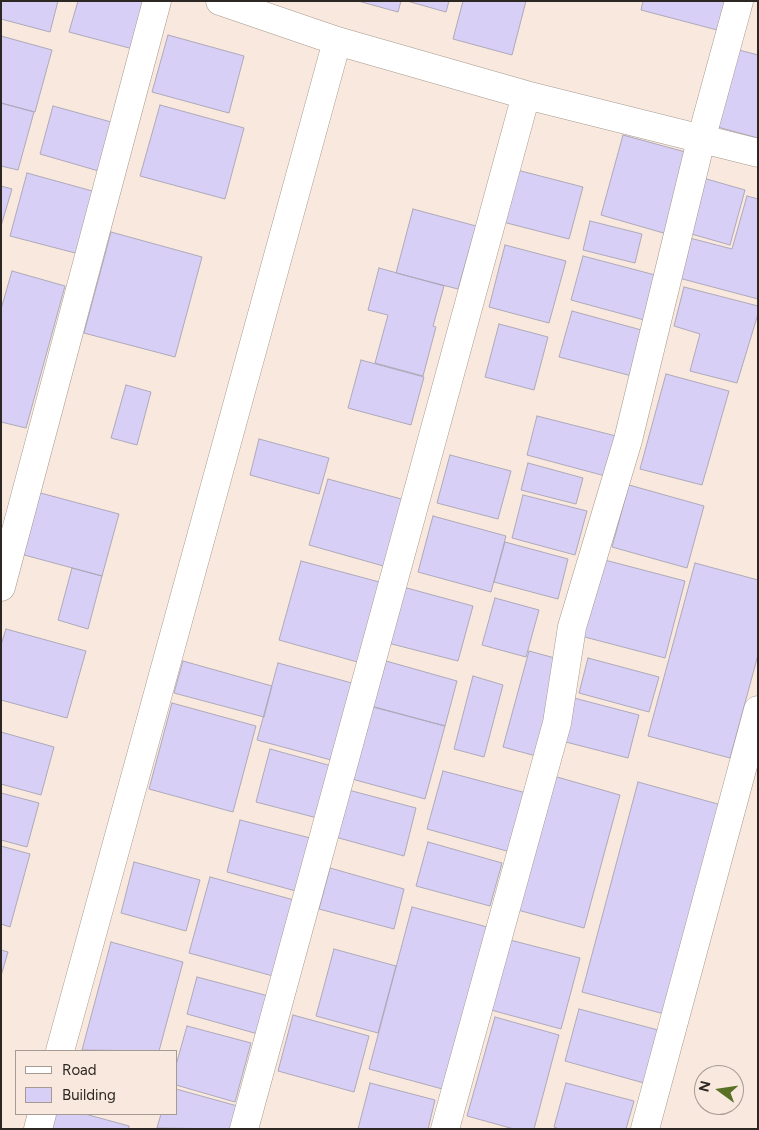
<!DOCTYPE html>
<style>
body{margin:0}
#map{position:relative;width:759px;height:1130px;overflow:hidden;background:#f8e8dd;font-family:Figtree,sans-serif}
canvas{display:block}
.frame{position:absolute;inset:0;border:2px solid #2c2723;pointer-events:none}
.legend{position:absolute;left:15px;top:1050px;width:162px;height:65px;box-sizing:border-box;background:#f8e8dd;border:1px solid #a69b93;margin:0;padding:6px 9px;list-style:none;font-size:15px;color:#2c2723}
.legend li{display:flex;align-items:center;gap:10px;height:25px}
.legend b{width:25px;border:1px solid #a69b93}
.north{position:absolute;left:694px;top:1065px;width:50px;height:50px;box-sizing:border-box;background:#f8e8dd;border:1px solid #a69b93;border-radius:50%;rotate:284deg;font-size:14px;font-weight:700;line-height:20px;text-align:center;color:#2c2723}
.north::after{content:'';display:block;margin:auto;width:18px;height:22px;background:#587124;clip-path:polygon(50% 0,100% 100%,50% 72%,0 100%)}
</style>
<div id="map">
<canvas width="759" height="1130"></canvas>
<div class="frame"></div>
<ul class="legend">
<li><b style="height:6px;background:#fff"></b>Road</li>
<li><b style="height:14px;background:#d8cff7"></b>Building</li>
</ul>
<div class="north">N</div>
</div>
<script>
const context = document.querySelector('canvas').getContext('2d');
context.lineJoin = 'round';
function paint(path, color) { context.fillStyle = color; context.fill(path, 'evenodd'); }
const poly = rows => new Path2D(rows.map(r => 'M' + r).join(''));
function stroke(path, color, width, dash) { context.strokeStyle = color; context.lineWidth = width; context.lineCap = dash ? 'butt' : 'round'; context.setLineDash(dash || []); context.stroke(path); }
const building = poly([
 [1,1,58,1,50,32,1,19,1,1],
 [78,1,146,1,133,49,69,32,78,1],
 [358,1,401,1,398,12,358,1],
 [407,1,449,1,446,12,407,1],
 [463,1,526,1,512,55,453,39,463,1],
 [643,1,728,1,721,31,641,10,643,1],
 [168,35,244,56,229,113,152,92,168,35],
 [1,36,52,50,35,112,1,103,1,36],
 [735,49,758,55,758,138,714,126,735,49],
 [1,103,34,112,18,170,1,166,1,103],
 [160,105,244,128,225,199,140,176,160,105],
 [53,106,122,125,109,174,40,154,53,106],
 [623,135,689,153,667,234,601,215,623,135],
 [517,170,583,187,569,239,503,222,517,170],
 [27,173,96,192,79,254,10,236,27,173],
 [703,178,745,190,730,245,688,233,703,178],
 [1,186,12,189,1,226,1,186],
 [747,196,758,199,758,299,675,277,686,237,732,249,747,196],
 [413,209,476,226,458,289,396,273,413,209],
 [590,221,642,234,635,263,583,250,590,221],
 [111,232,202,257,175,357,84,333,111,232],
 [505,245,566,261,549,323,489,307,505,245],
 [583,256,659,276,648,321,571,300,583,256],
 [379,268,444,286,433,326,436,327,423,376,375,363,388,315,368,310,379,268],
 [12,271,65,286,26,428,1,422,1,309,12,271],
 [684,287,758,306,758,314,737,383,690,371,700,334,674,326,684,287],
 [572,311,645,331,632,376,559,357,572,311],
 [499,324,548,337,534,390,485,377,499,324],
 [361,360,424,377,411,425,348,408,361,360],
 [666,374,729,391,702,485,640,469,666,374],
 [126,385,151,392,137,445,111,438,126,385],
 [537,416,620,437,609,477,527,455,537,416],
 [259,439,329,458,319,494,250,475,259,439],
 [450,455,511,471,498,519,437,503,450,455],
 [528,463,583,478,576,504,521,490,528,463],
 [328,479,405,500,387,567,309,545,328,479],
 [629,485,704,506,687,568,612,547,629,485],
 [33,491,119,514,102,576,17,553,33,491],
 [523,495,587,511,575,555,512,538,523,495],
 [433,516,506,536,491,592,418,572,433,516],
 [505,542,568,559,558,599,494,582,505,542],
 [597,558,685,581,665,658,577,635,597,558],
 [301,561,383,583,361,663,279,640,301,561],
 [695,563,758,580,758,655,730,758,648,736,695,563],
 [72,568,102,576,88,629,58,620,72,568],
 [403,587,473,606,458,661,388,643,403,587],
 [495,598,539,610,526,657,482,645,495,598],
 [6,629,86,651,67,718,1,700,1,645,6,629],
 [529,651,562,660,536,756,503,747,529,651],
 [588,658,659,677,649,712,579,693,588,658],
 [183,661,272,686,264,717,174,693,183,661],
 [386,661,457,681,445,726,373,707,386,661],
 [278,663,352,683,331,760,257,740,278,663],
 [473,676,503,685,484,757,454,749,473,676],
 [574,698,639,715,628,758,562,741,574,698],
 [172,703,256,726,233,812,149,789,172,703],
 [371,706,445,726,425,799,352,779,371,706],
 [1,732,54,747,41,795,1,784,1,732],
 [270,749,339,768,325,820,256,802,270,749],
 [443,771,530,794,514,853,427,829,443,771],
 [550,775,620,795,584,928,514,909,550,775],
 [638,782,725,806,668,1015,582,992,638,782],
 [341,788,416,808,404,856,328,835,341,788],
 [1,793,39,803,27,847,1,840,1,793],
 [240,820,318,840,303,893,227,872,240,820],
 [428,842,502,863,490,906,416,886,428,842],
 [1,846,30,854,10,927,1,924,1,846],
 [134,862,200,880,186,931,121,913,134,862],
 [330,868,404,889,394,929,319,909,330,868],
 [210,877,294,900,273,976,189,953,210,877],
 [412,907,491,928,446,1090,369,1069,412,907],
 [510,940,580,958,561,1029,491,1010,510,940],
 [111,942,183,962,159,1051,82,1050,111,942],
 [334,949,396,966,378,1033,316,1016,334,949],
 [1,950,8,952,1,976,1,950],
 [197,977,276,998,265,1036,187,1014,197,977],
 [579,1009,658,1030,644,1083,565,1061,579,1009],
 [293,1015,369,1036,354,1092,278,1071,293,1015],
 [495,1017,559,1035,534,1129,514,1129,467,1116,495,1017],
 [187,1026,251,1043,235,1102,176,1085,176,1065,187,1026],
 [370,1083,435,1100,428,1129,358,1129,370,1083],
 [566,1083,634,1101,626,1129,559,1129,554,1127,566,1083],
 [176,1089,241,1107,234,1129,157,1128,161,1114,176,1114,176,1089],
 [54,1114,85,1114,129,1126,129,1129,50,1129,54,1114]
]);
paint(building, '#d8cff7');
stroke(building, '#ada9b9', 1);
const street = poly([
 [220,1,337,41,526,95,758,153],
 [1,587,157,1],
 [60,1051,337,41],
 [38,1129,42,1114],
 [244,1129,526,95],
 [445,1129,557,723,572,627,628,440,701,140,739,1],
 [645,1129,758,710]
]);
stroke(street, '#a6988d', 29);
stroke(street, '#fff', 28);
</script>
